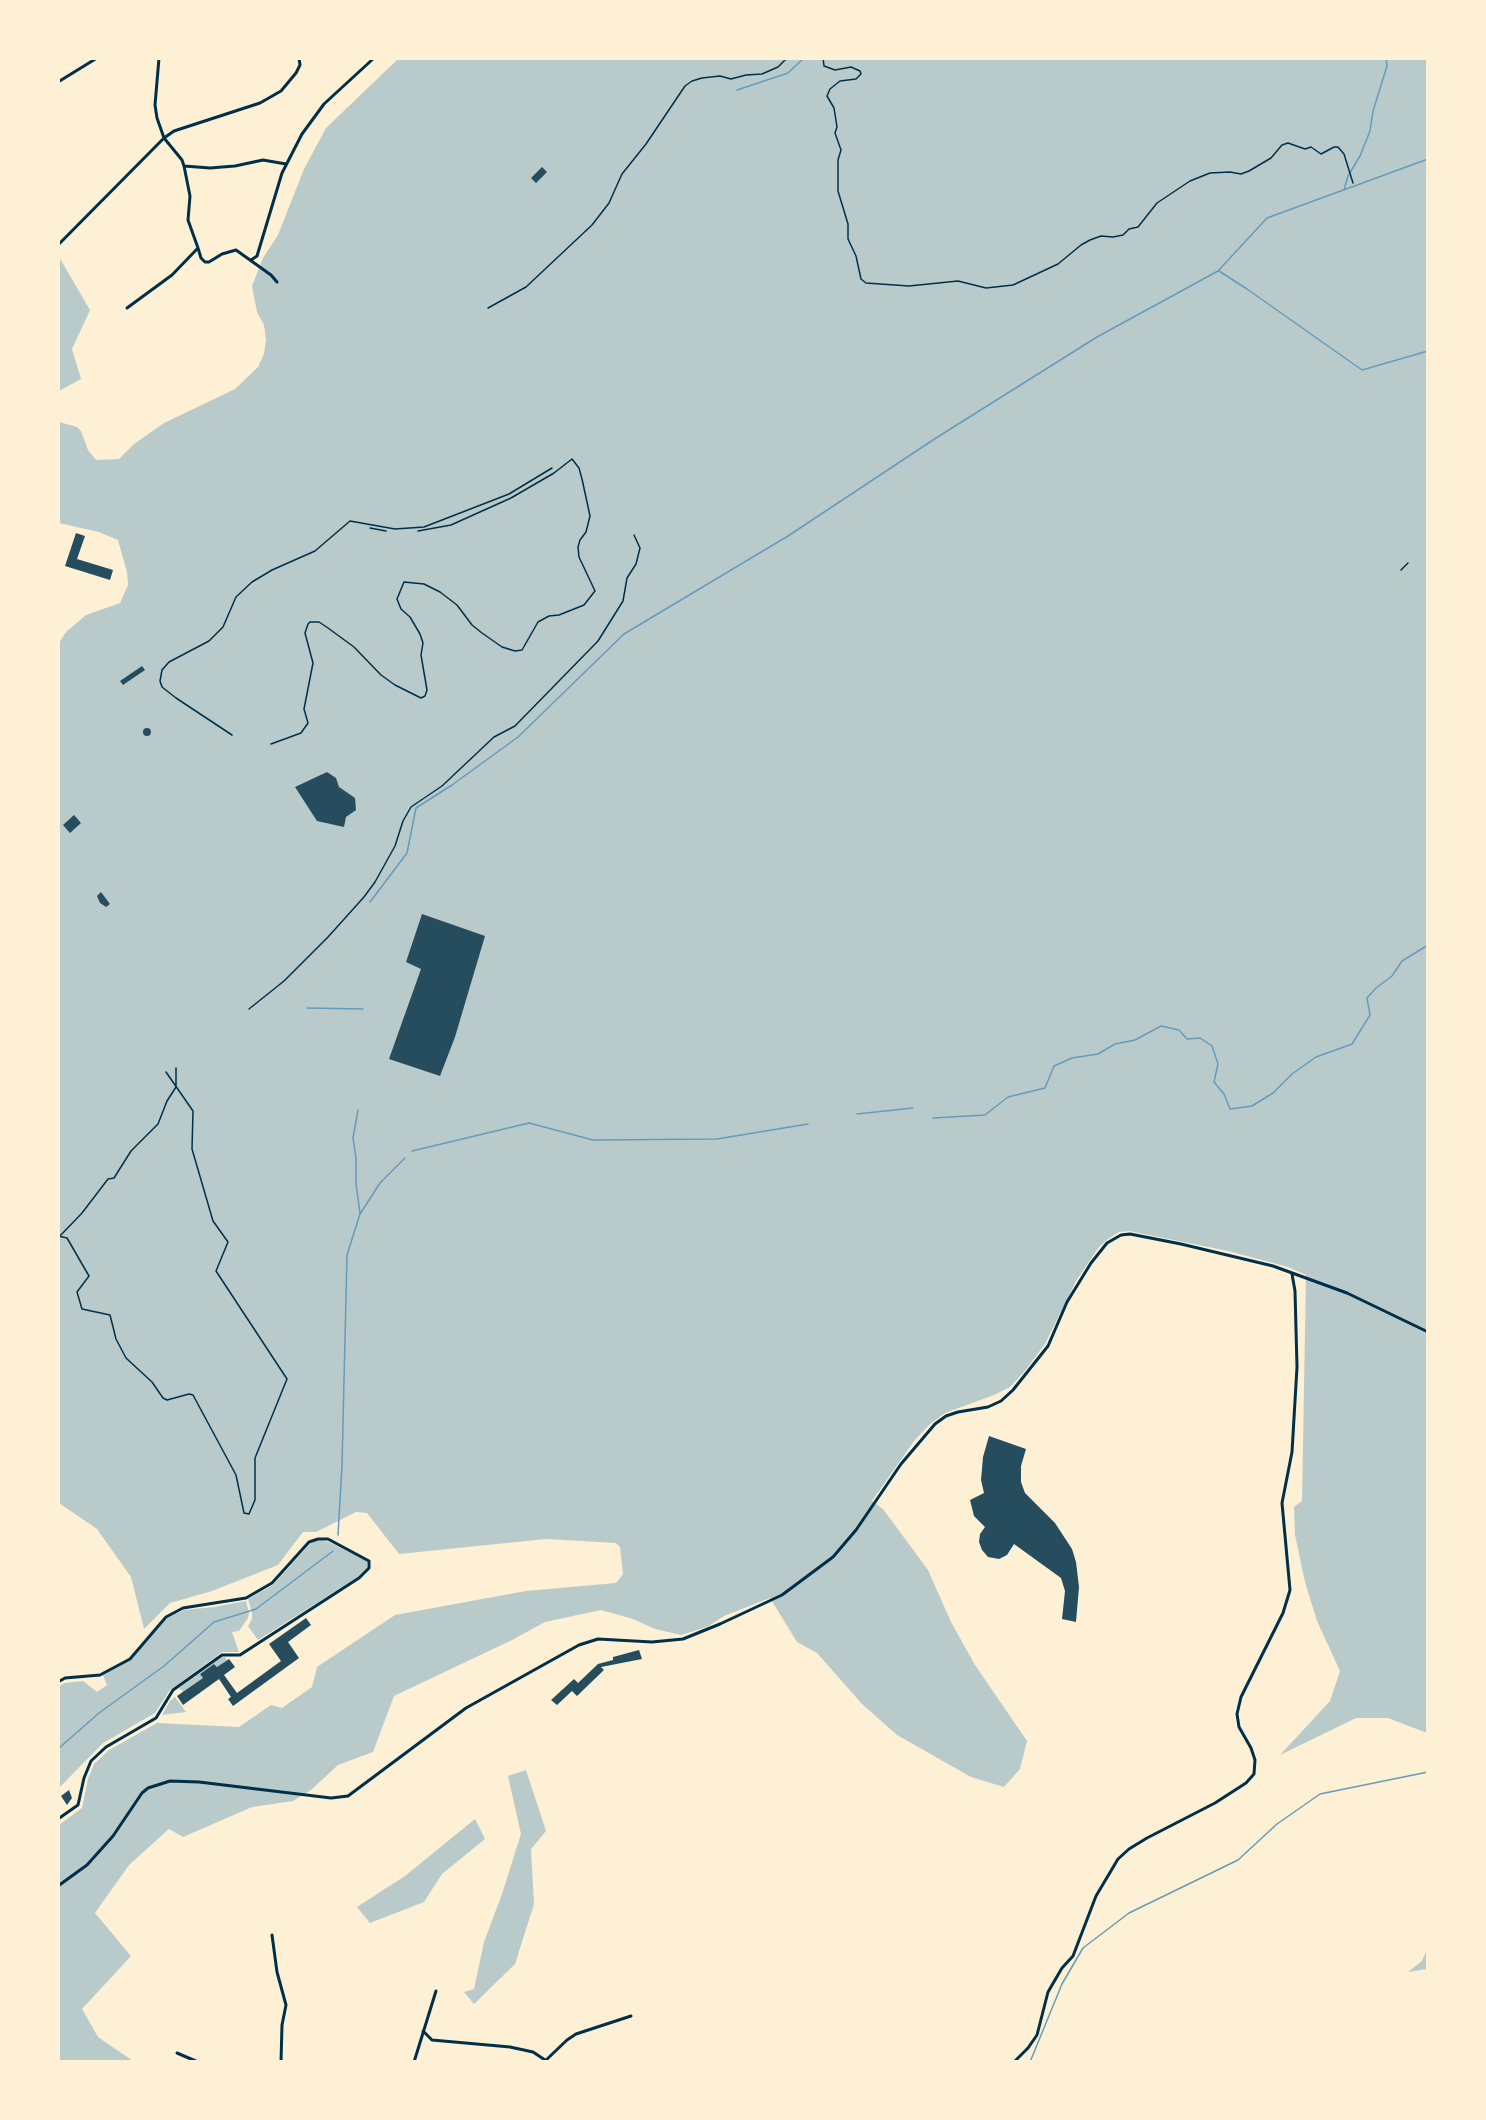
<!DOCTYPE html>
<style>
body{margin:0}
#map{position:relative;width:1486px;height:2120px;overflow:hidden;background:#fdf0d5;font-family:"Fira Sans Condensed",sans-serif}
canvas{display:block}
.frame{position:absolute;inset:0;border:60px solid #fdf0d5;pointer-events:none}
</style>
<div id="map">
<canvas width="1486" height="2120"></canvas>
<div class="frame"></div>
</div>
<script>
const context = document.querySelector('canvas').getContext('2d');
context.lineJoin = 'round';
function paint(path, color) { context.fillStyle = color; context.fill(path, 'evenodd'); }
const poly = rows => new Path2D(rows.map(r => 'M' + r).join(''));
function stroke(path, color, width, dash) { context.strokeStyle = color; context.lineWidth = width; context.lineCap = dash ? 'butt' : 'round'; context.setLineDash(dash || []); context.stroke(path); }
paint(poly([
 [398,59,1427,59,1427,1733,1388,1718,1356,1718,1280,1755,1330,1701,1340,1671,1317,1621,1305,1582,1295,1535,1294,1507,1302,1501,1306,1275,1288,1267,1228,1251,1129,1231,1119,1232,1108,1239,1099,1247,1076,1281,1045,1344,1024,1372,1010,1387,994,1395,945,1413,930,1424,914,1441,872,1501,883,1509,928,1570,951,1622,975,1665,1027,1741,1020,1769,1004,1787,971,1777,897,1735,862,1704,817,1653,797,1642,770,1598,724,1616,707,1627,681,1635,655,1629,633,1619,601,1610,545,1622,512,1640,394,1696,373,1752,338,1765,311,1790,293,1801,252,1807,183,1837,169,1829,129,1865,95,1913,131,1956,82,2009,98,2037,133,2061,59,2061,59,1825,82,1808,88,1779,94,1764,109,1750,157,1723,239,1727,271,1705,282,1708,312,1687,317,1667,395,1615,526,1591,616,1583,623,1574,620,1547,616,1543,546,1539,399,1554,367,1513,356,1512,316,1532,303,1532,278,1565,212,1591,170,1603,144,1629,131,1577,97,1529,59,1503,59,643,66,632,86,615,120,603,128,585,127,572,118,540,99,532,59,523,59,422,77,427,81,431,88,450,96,460,119,459,134,444,164,423,235,389,258,367,264,354,266,340,264,325,257,312,252,286,263,258,278,235,304,169,326,128],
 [59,257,90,310,72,349,81,379,59,391],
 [318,1540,329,1542,367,1561,367,1567,358,1577,258,1640,248,1626,252,1619,252,1613,248,1599,273,1585,310,1544],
 [246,1601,249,1613,248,1618,239,1631,232,1632,239,1652,222,1652,170,1690,155,1713,103,1743,59,1788,59,1686,65,1683,83,1681,97,1692,107,1685,103,1675,131,1660,167,1618,184,1610,214,1607],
 [222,1657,225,1657,227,1660,217,1667,214,1664,200,1674,203,1678,183,1692,179,1688],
 [175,1697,186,1712,162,1715,170,1701],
 [526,1770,546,1831,531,1849,534,1904,515,1964,474,2004,464,1992,474,1989,484,1942,502,1894,521,1834,508,1776],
 [475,1819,485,1839,442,1874,424,1902,370,1923,357,1907,405,1876],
 [1427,1949,1427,1969,1408,1972,1422,1961]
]), '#b9caca');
stroke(poly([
 [737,90,788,73,804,58],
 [1344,190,1348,176,1360,156,1370,131,1373,111,1387,66,1386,58],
 [1219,271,1247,289,1362,370,1428,351],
 [370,902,407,853,416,808,452,785,518,737,624,634,788,536,936,438,1097,337,1218,271,1267,218,1428,159],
 [307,1008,363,1009],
 [358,1110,353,1138,356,1158,356,1184,360,1213],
 [857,1114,913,1108],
 [933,1118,985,1115,1008,1097,1045,1088,1054,1066,1072,1058,1098,1054,1115,1044,1135,1040,1161,1026,1179,1030,1187,1039,1200,1038,1212,1046,1218,1064,1214,1082,1224,1094,1230,1109,1252,1106,1273,1093,1292,1074,1316,1057,1352,1044,1370,1015,1367,998,1376,988,1392,976,1402,961,1428,945],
 [412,1151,529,1123,593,1140,717,1139,808,1124],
 [338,1535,342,1465,347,1255,360,1214,380,1183,405,1158],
 [58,1749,99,1713,164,1666,214,1622,256,1609,333,1551],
 [1030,2062,1062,1984,1083,1948,1129,1913,1238,1860,1277,1824,1320,1794,1428,1772]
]), '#669bbc', 1.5);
paint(poly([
 [542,167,547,172,536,183,531,178],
 [76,533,85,536,77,559,113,570,110,580,65,566],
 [142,666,145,670,123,685,120,681],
 '143 732a4 4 0 1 1 8 0a4 4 0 1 1-8 0Z',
 [327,772,336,778,339,787,355,798,356,810,346,817,344,827,317,821,295,787],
 [74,815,81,823,70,833,63,825],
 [101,892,110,904,106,907,100,903,97,896],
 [422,914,485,936,455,1037,440,1076,389,1059,421,969,406,962],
 [989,1436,1026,1449,1021,1466,1021,1482,1025,1493,1055,1523,1072,1549,1076,1562,1079,1587,1076,1622,1062,1619,1065,1591,1061,1578,1014,1544,1007,1555,999,1559,988,1557,982,1550,979,1542,980,1534,985,1527,974,1516,970,1500,984,1493,981,1480,983,1457],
 [306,1618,311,1625,288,1642,299,1658,233,1706,228,1699,231,1697,219,1679,183,1705,177,1696,203,1678,200,1674,214,1664,217,1667,229,1659,235,1667,224,1675,237,1693,281,1661,269,1644],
 [639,1650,642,1659,601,1667,604,1670,577,1696,572,1691,557,1705,551,1700,574,1679,578,1683,598,1664,613,1660,613,1657],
 [69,1790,72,1798,67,1805,61,1796]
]), '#264d5e');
stroke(poly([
 [823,58,824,66,835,70,851,67,860,71,861,74,856,79,840,81,830,89,827,96,834,108,837,127,835,133,841,150,838,160,838,191,848,224,848,239,856,256,861,279,866,283,909,286,958,281,986,288,1013,285,1058,264,1081,245,1090,240,1101,236,1113,237,1123,235,1129,229,1138,227,1157,203,1190,181,1210,173,1230,172,1241,174,1249,171,1271,158,1282,145,1288,143,1305,149,1311,147,1321,154,1334,147,1338,147,1344,154,1353,183],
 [488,308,526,287,592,225,609,203,622,174,646,144,685,86,692,81,702,78,720,76,731,79,746,75,762,74,778,67,787,58],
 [370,528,386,531],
 [1401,570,1408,563],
 [271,744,301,733,308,723,304,709,313,663,305,633,308,624,310,622,319,622,328,628,354,647,381,675,395,685,421,698,425,696,427,690,421,655,423,643,420,634,410,617,401,609,397,599,404,582,424,584,440,592,457,605,472,625,482,633,502,647,515,651,522,650,538,622,549,616,559,615,584,605,595,591,579,557,578,547,580,540,586,532,590,516,582,479,579,468,572,459,554,473,511,498,451,525,418,531],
 [58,1236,67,1238,89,1276,77,1292,82,1309,110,1315,116,1339,126,1358,152,1382,163,1398,167,1400,189,1394,193,1395,236,1475,244,1513,249,1514,255,1500,255,1458,287,1379,216,1271,228,1242,213,1221,192,1149,193,1111,166,1072],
 [58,1238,82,1213,108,1179,114,1178,131,1151,158,1124,167,1101,176,1087,176,1068]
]), '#003049', 1.5);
stroke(poly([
 [232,735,176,698,162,687,160,681,162,670,169,662,209,641,223,627,236,597,252,582,272,570,315,551,350,521,395,529,424,527,509,494,552,468],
 [249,1009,284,981,328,937,364,897,375,882,395,846,403,821,411,807,442,786,494,737,515,726,598,641,623,601,627,578,636,564,640,548,634,535]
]), '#003049', 1.5);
stroke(poly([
 [58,82,97,58],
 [184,166,210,168,235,166,263,160,286,164],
 [58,245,164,138,174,131,260,103,281,91,296,73,300,65,299,58],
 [198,248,201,258,205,262,209,262,222,254,236,250,271,275,277,282],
 [251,260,257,256,282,173,302,134,324,104,374,58],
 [127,308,172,275,198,248,188,220,190,196,184,166,182,160,164,138,157,118,155,105,159,58],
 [58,1682,65,1678,100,1675,130,1659,166,1617,183,1608,246,1598,272,1583,309,1542,318,1539,328,1539,369,1561,369,1568,359,1578,240,1655,222,1655,173,1690,156,1718,106,1747,91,1761,84,1778,78,1805,58,1819],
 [58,1886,87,1865,113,1836,142,1793,148,1788,170,1781,199,1782,331,1798,348,1796,466,1708,579,1645,598,1639,652,1642,683,1639,720,1624,782,1595,833,1557,856,1530,901,1464,935,1424,946,1416,958,1412,988,1407,1001,1401,1013,1390,1048,1346,1067,1302,1091,1263,1107,1243,1121,1235,1130,1234,1181,1244,1273,1266,1347,1293,1428,1332],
 [272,1935,277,1972,286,2005,282,2025,281,2062],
 [423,2031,432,2040,510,2047,533,2052,548,2062],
 [177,2053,198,2062],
 [414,2062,436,1991],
 [544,2062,567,2040,576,2034,631,2016],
 [1014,2062,1028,2048,1037,2035,1048,1992,1062,1968,1073,1956,1096,1896,1118,1859,1129,1849,1147,1838,1215,1803,1246,1783,1254,1774,1255,1760,1251,1748,1239,1727,1237,1714,1241,1697,1283,1613,1290,1590,1282,1503,1292,1452,1297,1367,1295,1291,1292,1274]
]), '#003049', 3);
</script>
